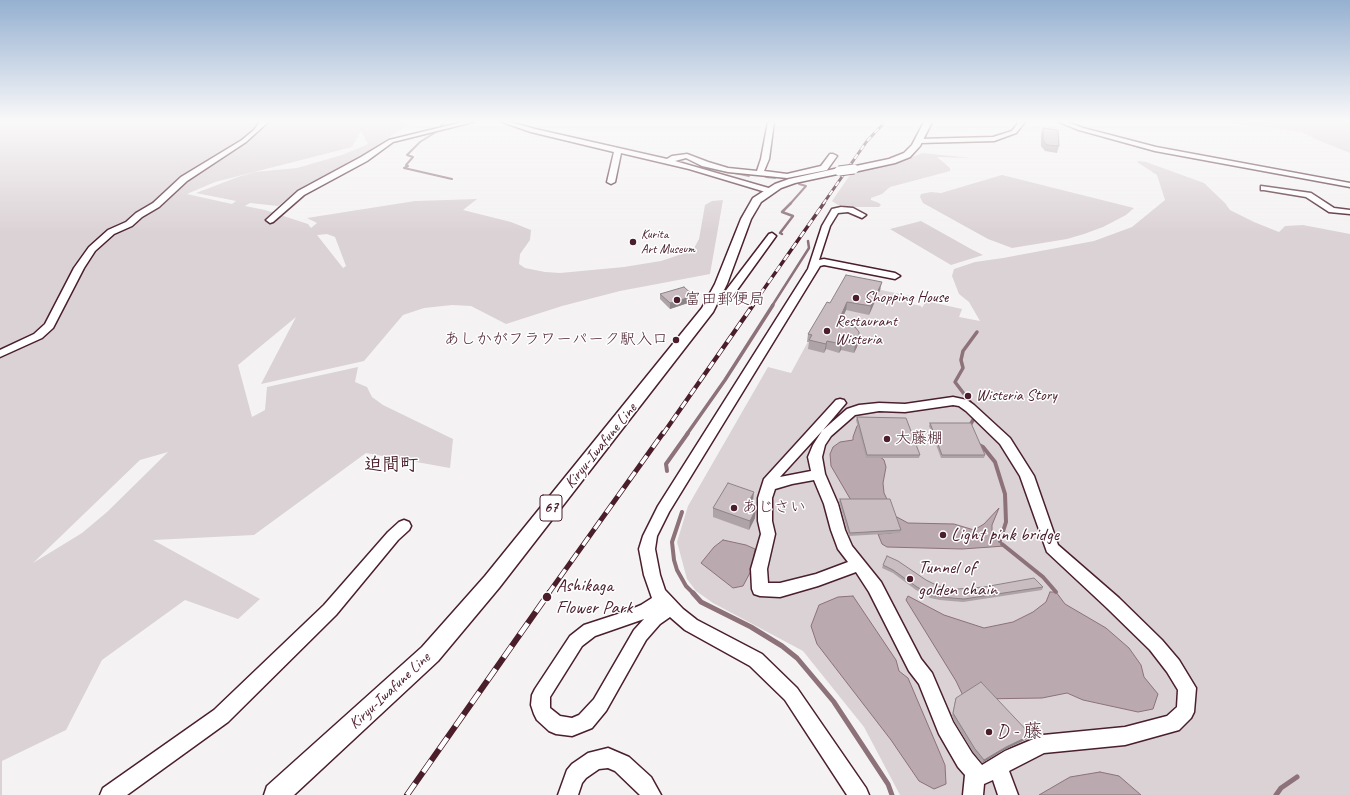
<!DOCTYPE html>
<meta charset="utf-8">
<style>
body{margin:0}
canvas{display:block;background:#f4f2f2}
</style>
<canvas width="1350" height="795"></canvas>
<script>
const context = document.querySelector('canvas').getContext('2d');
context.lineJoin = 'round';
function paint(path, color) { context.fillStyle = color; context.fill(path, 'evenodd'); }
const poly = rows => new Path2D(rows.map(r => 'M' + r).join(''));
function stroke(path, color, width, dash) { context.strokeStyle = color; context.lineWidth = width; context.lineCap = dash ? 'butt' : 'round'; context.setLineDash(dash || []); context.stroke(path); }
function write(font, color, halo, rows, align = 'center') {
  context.font = font + ' Caveat,"Klee One",sans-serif'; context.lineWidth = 3; context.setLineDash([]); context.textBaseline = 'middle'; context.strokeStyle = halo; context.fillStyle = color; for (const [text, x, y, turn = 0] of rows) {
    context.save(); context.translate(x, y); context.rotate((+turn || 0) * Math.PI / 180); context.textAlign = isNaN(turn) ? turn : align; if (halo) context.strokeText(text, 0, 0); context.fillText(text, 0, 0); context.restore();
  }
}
paint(poly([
 [0,122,412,122,355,160,306,185,278,206,250,203,245,206,265,210,308,224,311,228,317,223,307,218,415,201,477,199,463,210,511,222,531,230,530,240,520,254,519,264,525,268,545,272,560,273,624,267,661,261,682,254,693,250,699,239,705,205,712,201,723,200,710,274,620,291,562,306,506,324,471,306,452,305,424,308,403,315,364,361,261,384,296,317,238,365,252,417,265,410,267,387,358,367,355,382,367,387,372,397,383,405,453,439,450,468,366,453,254,535,153,540,260,599,238,619,185,600,102,660,66,730,2,761,2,795,0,795],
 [361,131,368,144,342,155,297,168,255,172,238,177,196,193,236,201,232,204,187,194,215,182,352,147],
 [327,234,335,237,346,266,343,268,317,235],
 [168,452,107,512,82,533,33,563,140,460],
 [1226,122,1350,122,1350,153,1315,139,1302,132],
 [923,153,971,158,937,157,950,168,950,171,890,187,882,194,871,198,871,200,879,203,881,205,879,207,849,207,838,205,832,201,850,175,868,169,889,165],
 [1139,161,1146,162,1204,183,1225,203,1230,210,1254,222,1279,232,1285,226,1303,225,1350,234,1350,795,900,795,864,727,803,651,713,603,696,591,687,579,677,542,688,506,768,367,791,373,825,310,846,280,881,288,881,290,910,296,907,303,921,306,922,308,926,301,962,309,959,317,980,321,969,302,959,294,952,276,954,269,975,262,1003,258,1094,241,1132,227,1165,200,1157,175,1137,162],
 [1002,175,1134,208,1126,215,1103,227,1084,234,1067,239,1012,248,988,239,923,203,920,197,921,194,931,192,941,193],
 [921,221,971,249,983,255,951,265,890,229]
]), '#dbd2d5');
const water = poly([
 [863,420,878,455,884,460,886,467,883,483,884,493,895,516,908,523,954,524,974,530,984,524,999,508,992,525,992,531,994,536,1005,546,962,549,887,547,882,544,878,534,892,533,852,502,831,466,830,454,833,447,840,442,853,440,853,437,857,426,863,420],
 [723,540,746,545,755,549,752,569,743,586,733,588,701,563,714,547,723,540],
 [1050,592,1056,592,1065,604,1106,628,1129,648,1141,665,1144,677,1158,694,1153,709,1138,712,1083,700,1067,693,1042,698,977,699,967,704,956,681,906,600,908,596,944,615,984,628,1013,622,1033,612,1046,602,1050,592],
 [853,596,896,660,899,671,908,678,945,765,946,784,934,789,919,781,891,740,817,644,811,626,819,605,838,597,853,596],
 [1100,772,1119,776,1141,795,1039,795,1070,777,1100,772]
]);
paint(water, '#baa9ae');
stroke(water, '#8d727a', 1);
stroke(poly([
 [444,122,436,132,420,142,407,155,413,157,406,165,408,166,404,168,452,179],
 [735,173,749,176],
 [766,177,775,178],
 [790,204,806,186,799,184]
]), '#8d727a', 2);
stroke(poly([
 [782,234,780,233,793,216,782,212,791,203],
 [772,306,809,248,808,241]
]), '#8d727a', 2.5);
stroke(poly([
 [974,407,955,382,963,368,961,360,963,351,977,332],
 [969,427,976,415],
 [687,434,725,380,773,305]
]), '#8d727a', 3.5);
stroke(poly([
 [979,445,983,447,995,462,1005,494,1006,522,1000,541],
 [667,471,666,464,688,433],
 [682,512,672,542,674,560,677,570,686,586,694,594],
 [1002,544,1043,577,1056,592]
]), '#8d727a', 4);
stroke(poly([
 [693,593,701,602,751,627,782,646,797,658,834,702,888,784,892,795],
 [1276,795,1281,788,1297,777]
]), '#8d727a', 5);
const minor = poly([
 [260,122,266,122,267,123,246,142,187,181,159,207,142,217,132,226,114,234,95,251,84,268,53,328,42,338,0,357,0,350,34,334,45,324,74,268,89,247,108,230,126,222,136,213,153,203,181,177,242,140,254,130,260,122],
 [463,122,473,122,393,142,367,161,304,195,273,222,270,223,266,220,298,191,361,157,389,140,463,122],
 [502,122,510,122,535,129,667,159,672,156,687,154,708,162,728,168,757,171,761,159,768,122,774,122,769,159,764,171,787,174,821,166,830,154,833,154,837,156,827,170,787,178,728,172,702,166,686,158,675,161,772,189,772,193,769,193,689,169,621,153,615,182,611,184,607,182,614,152,531,132,502,122],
 [1019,122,1025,122,1016,133,994,141,919,143,916,141,919,139,993,137,1012,131,1019,122],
 [1059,122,1067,122,1083,128,1156,147,1350,183,1350,187,1155,151,1079,130,1059,122],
 [1261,186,1311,193,1334,208,1350,210,1350,214,1329,212,1306,197,1264,190,1261,190,1261,186],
 [841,207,853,208,866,215,862,218,848,212,838,213,830,226,819,260,824,259,895,273,900,276,895,279,824,265,820,266,669,512,657,536,655,549,660,575,665,590,683,609,697,620,762,654,797,688,866,788,869,795,847,795,785,700,750,666,685,630,670,617,660,624,646,640,606,711,592,728,572,736,556,734,549,731,537,720,534,714,531,705,532,695,535,689,570,636,584,625,627,611,641,605,652,598,644,575,639,549,643,536,658,506,808,269,822,226,832,209,841,207],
 [644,619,634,630,594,699,579,715,572,718,560,716,550,708,550,697,582,646,595,636,644,619],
 [772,233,776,236,732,297,725,301,711,299,710,297,711,295,723,295,724,293,769,234,772,233],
 [953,397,967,400,974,405,1010,438,1034,476,1058,545,1119,598,1162,640,1179,660,1196,688,1194,712,1191,718,1179,730,1125,745,1044,753,1009,771,1018,795,998,795,993,780,984,784,983,795,963,795,965,775,958,767,939,734,919,684,909,671,869,592,856,572,818,586,780,597,760,596,754,594,752,589,751,569,761,534,758,521,758,498,764,479,836,400,840,399,844,400,846,403,823,430,847,409,859,405,879,403,905,404,953,397],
 [953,405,959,406,966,411,1000,444,1020,476,1047,552,1107,608,1150,650,1167,672,1178,690,1177,707,1167,716,1125,727,1043,735,1005,751,982,765,972,753,953,722,932,673,921,659,881,582,852,546,845,530,838,504,825,474,822,457,825,445,831,436,855,415,879,411,905,412,953,405],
 [822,431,813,445,808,457,811,471,780,477,822,431],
 [814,480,824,504,831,530,838,549,848,562,816,574,780,583,768,583,767,569,775,534,772,521,772,498,775,489,792,484,814,480],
 [404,520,409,522,411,526,409,530,398,540,336,615,228,722,127,795,100,795,103,788,214,710,324,605,388,532,399,522,404,520],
 [608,748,629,757,651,777,661,795,640,795,615,771,608,768,599,769,586,778,582,783,578,795,558,795,567,770,572,764,588,753,608,748]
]);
const major = poly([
 [924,122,932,122,920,146,910,157,895,163,854,172,849,169,851,167,889,159,904,153,912,145,924,122],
 [839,168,844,171,842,173,795,183,781,188,761,202,751,219,727,284,713,312,499,588,438,661,294,795,264,795,267,786,422,647,485,576,702,308,715,284,741,219,753,198,775,184,789,179,839,168]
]);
stroke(minor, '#4a1f2b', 3);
stroke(major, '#4a1f2b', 3);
paint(minor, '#fff');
paint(major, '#fff');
const railFar4 = poly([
 [823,204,867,141,885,122]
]);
const railFar3 = poly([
 [752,306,824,203]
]);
const railFar2 = poly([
 [663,434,753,305]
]);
const railFar1 = poly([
 [548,594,663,433]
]);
const rail = poly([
 [407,795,549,593]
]);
stroke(railFar4, '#4a1f2b', 3);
stroke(railFar3, '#4a1f2b', 3.5);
stroke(railFar2, '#4a1f2b', 4.5);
stroke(railFar1, '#4a1f2b', 5);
stroke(rail, '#4a1f2b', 6);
stroke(railFar4, '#fff', 2, [5.5]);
stroke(railFar3, '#fff', 2.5, [7]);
stroke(railFar2, '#fff', 3, [8]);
stroke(railFar1, '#fff', 3.5, [10]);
stroke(rail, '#fff', 4.5, [14]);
const majorBridge = poly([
 [839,171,854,169]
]);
stroke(majorBridge, '#4a1f2b', 11, []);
stroke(majorBridge, '#fff', 9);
paint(poly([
 [1043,128,1059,146,1057,153,1045,151,1041,146,1041,134],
 [880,290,869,315,846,310,841,321,859,339,857,347,854,353,841,350,839,353,826,349,824,353,808,349,809,342,807,342,808,334,830,303],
 [660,294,694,296,694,301,670,309,660,299],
 [857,417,920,455,919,458,866,458,856,420],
 [930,423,985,455,984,458,941,458,929,426],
 [840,499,901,530,900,533,849,536,839,502],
 [753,501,750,507,755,518,749,530,713,517,713,508],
 [883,565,926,580,938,586,958,589,1043,587,1042,590,963,602,940,600,930,598,916,590,893,573,882,568],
 [956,698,1031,735,1029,738,1004,750,982,763,973,752,954,721,952,716,955,701]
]), '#aea3a6');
paint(poly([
 [882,282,880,290,869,315,871,306],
 [694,296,694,301,670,309,670,303],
 [847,302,846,310,838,328,839,320],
 [859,339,857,347,854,353,855,345],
 [827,341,826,349,824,353,826,344],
 [842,342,841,350,839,353,841,344],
 [754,492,753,501,746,515,746,506],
 [756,509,755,518,749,530,750,521],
 [1031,735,1029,738,1004,750,982,763,984,760,1006,747]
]), '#8d8487');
const building = poly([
 [1043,128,1058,130,1059,146,1047,145,1043,140,1043,128],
 [846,275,882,282,871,306,847,302,839,320,855,327,859,332,859,339,855,345,842,342,841,344,827,341,826,344,809,340,812,335,808,334,827,302,830,303,846,275],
 [684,287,694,296,670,303,660,294,684,287],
 [857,417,906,418,920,455,867,455,857,417],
 [930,423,971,423,985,455,942,455,930,423],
 [728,483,754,492,746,506,756,509,750,521,713,508,728,483],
 [840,499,890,499,901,530,850,533,840,499],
 [887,556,898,561,926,580,938,586,958,589,984,587,1034,578,1043,587,964,599,941,597,931,595,917,587,893,570,883,565,887,556],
 [981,682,1031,735,1006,747,984,760,975,749,956,718,953,713,956,698,981,682]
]);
paint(building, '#cabdc1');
stroke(building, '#8d8487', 1);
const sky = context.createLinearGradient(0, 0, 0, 233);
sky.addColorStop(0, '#95b0d1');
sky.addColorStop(0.52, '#faf9f9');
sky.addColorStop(1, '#faf9f900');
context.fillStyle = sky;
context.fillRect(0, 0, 1350, 233);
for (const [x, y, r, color] of [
 [633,242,4,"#4a1f2b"],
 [856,298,4,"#4a1f2b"],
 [677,300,4,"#4a1f2b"],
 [827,331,4,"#4a1f2b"],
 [676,340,4,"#4a1f2b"],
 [968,396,4,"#4a1f2b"],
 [887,439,4,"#4a1f2b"],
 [734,508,4,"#4a1f2b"],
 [943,535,4,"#4a1f2b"],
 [910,579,4,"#4a1f2b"],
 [547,597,5,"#4a1f2b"],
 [989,732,4,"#4a1f2b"]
]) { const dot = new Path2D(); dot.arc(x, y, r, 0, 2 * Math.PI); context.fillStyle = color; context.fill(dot); stroke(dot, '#fff', 1.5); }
write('13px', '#4a1f2b', '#fff', [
 ["Kurita",641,235],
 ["Art Museum",641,250]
], 'left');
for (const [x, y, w] of [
 [551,508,22]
]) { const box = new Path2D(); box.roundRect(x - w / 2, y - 13, w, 26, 3); context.fillStyle = '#fff'; context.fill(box); stroke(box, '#4a1f2b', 1); }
write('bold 15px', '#4a1f2b', null, [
 ["67",551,508]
]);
write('16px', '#4a1f2b', '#fff', [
 ["Shopping House",864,298],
 ["富田郵便局",685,300],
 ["Restaurant",835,322],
 ["Wisteria",835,340],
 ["あしかがフラワーパーク駅入口",668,340,"right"],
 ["Wisteria Story",976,396],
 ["大藤棚",895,439],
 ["あじさい",742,508]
], 'left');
write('16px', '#4a1f2b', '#fff', [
 ["Kiryu-Iwafune Line",601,446,-51],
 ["Kiryu-Iwafune Line",390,691,-43]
]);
write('bold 18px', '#4a1f2b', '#fff', [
 ["迫間町",391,465]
]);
write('19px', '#4a1f2b', '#fff', [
 ["Light pink bridge",951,535],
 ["Tunnel of",918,568],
 ["golden chain",918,590],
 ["Ashikaga",556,586],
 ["Flower Park",556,608],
 ["D - 藤",997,732]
], 'left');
</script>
